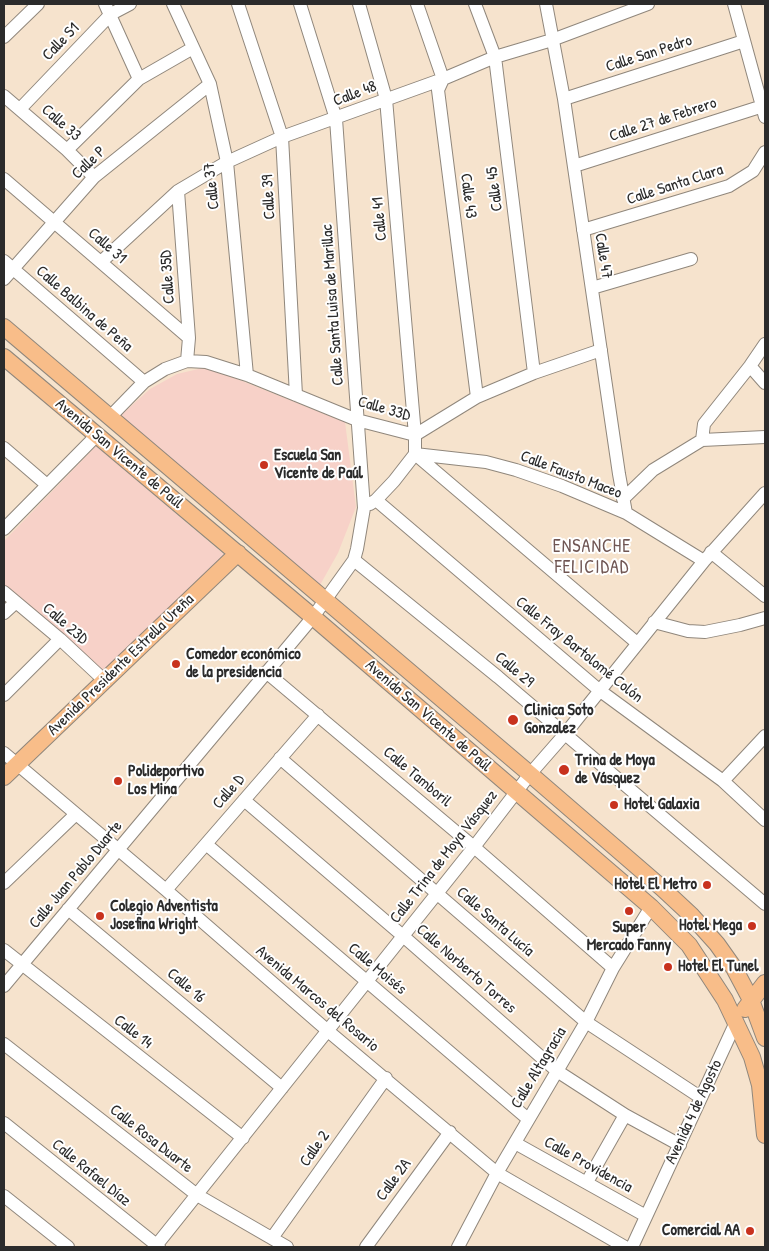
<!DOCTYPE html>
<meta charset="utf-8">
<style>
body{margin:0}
#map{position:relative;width:769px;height:1251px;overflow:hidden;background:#f6e3cd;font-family:"Patrick Hand",sans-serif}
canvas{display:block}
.frame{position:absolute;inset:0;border:5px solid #2b2b2b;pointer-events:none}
</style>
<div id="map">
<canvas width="769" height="1251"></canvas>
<div class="frame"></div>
</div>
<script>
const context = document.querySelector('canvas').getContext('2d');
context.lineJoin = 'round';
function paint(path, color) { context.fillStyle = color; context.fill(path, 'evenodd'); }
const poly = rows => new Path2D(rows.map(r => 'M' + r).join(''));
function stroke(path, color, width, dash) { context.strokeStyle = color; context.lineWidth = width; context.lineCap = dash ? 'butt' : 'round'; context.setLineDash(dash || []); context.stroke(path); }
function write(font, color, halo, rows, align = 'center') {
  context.font = font + ' "Patrick Hand",sans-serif'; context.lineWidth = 4; context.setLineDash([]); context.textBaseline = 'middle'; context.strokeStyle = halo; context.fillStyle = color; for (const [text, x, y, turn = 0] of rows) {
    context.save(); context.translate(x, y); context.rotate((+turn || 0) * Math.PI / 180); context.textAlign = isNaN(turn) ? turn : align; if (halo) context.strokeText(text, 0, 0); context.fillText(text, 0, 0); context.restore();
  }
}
paint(poly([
 [207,367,345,422,356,507,338,553,320,585,119,417,150,389,177,374],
 [96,446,233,562,109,680,4,590,4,541]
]), '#f7d1c8');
const minor = poly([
 [105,4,139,79],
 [173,4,210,84,227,162,247,375],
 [238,4,282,137,296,395],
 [359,4,386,99,415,435,415,454,637,643],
 [417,4,443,79,438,90,477,397],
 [475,4,495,57,534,373],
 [546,4,564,99,619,474,626,513],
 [734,4,765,117],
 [4,37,38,4],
 [4,96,67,150,94,177],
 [564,99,744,41],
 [20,109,111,14,130,4],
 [67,150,139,79,193,48],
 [574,166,763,106],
 [4,179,189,338],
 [178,191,189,338,187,361],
 [583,230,729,186,753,171,765,152],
 [4,261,144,382],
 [101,262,178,191,227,162,282,137,443,79,495,57,552,40,648,4],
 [4,279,94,177,210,84],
 [592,288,691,259],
 [750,366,765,383],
 [109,418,144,382,165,369,187,361,206,362,247,375,357,420,415,435,477,397,534,373,601,350],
 [702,440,704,424,750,366,765,344],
 [4,448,47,485],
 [623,499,653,470,702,440,765,437],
 [376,500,599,690,723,781,765,820],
 [370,504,376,500,394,481,415,454,486,462,516,470,562,486,626,513,704,561],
 [4,529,96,436],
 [711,552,765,596],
 [354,560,498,677,765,904],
 [4,592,60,639,105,681],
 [4,613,16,602],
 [654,622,688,631,705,632,740,625,765,618],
 [266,672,474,847,613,968],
 [4,695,60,639],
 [4,753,166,890,328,1031,497,1173,625,1247],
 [280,758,586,1022,700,1097],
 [723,781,765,736],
 [244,800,403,936,557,1071,625,1115,680,1145],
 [206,844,528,1119],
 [4,883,76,814],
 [166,890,318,715],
 [68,909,282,1088],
 [4,950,243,1138],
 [4,986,313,617,354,560,357,549,364,508,336,119,300,4],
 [4,1044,197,1195,287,1247],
 [4,1123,159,1247],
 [515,1143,646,1216],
 [587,1182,625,1115],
 [4,1196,68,1247],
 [272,1238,386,1078],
 [155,1247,474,847,530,774,565,734,704,561,765,493],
 [366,1247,450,1132],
 [458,1247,497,1173,586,1022,613,968,651,907],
 [632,1247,736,1022]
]);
const major = poly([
 [4,327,530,774,662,888,691,915,717,944,734,968,751,1000,765,1038],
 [4,357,313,617,651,907,689,945,725,1000,752,1057,760,1085,765,1135],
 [4,777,238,553],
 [745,1009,765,983]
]);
stroke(minor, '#90877c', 14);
stroke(major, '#90877c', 18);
stroke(minor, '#fff', 12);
stroke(major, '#f8bd89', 16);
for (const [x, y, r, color] of [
 [264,465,5,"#c8321e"],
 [176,664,5,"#c8321e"],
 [513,720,6,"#c8321e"],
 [564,770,6,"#c8321e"],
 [118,781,5,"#c8321e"],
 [614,805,5,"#c8321e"],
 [707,885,5,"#c8321e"],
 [629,911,5,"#c8321e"],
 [100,916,5,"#c8321e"],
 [752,926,5,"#c8321e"],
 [668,967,5,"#c8321e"],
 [750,1231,5,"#c8321e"]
]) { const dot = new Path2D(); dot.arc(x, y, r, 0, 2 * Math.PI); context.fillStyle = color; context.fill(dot); stroke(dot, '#fff', 2); }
write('16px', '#2b2b2b', '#fff', [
 ["Calle S1",61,42,-46],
 ["Calle San Pedro",649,54,-18],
 ["Calle 48",355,94,-21],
 ["Calle 27 de Febrero",663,120,-18],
 ["Calle 33",61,123,41],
 ["Calle P",89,163,-43],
 ["Calle Santa Clara",675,185,-18],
 ["Calle 37",212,186,-96],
 ["Calle 45",495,189,-97],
 ["Calle 43",468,196,83],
 ["Calle 39",269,197,-93],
 ["Calle 41",380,219,-95],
 ["Calle 31",107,246,41],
 ["Calle 47",603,256,81],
 ["Calle 35D",168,277,-94],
 ["Calle Santa Luisa de Marillac",333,305,-94],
 ["Calle Balbina de Peña",84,309,41],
 ["Calle 33D",384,409,16],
 ["Avenida San Vicente de Paúl",119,454,40],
 ["Calle Fausto Maceo",571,475,21],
 ["Calle 23D",65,624,41],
 ["Calle Fray Bartolomé Colón",579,650,39],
 ["Avenida Presidente Estrella Ureña",121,665,-44],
 ["Calle 29",514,670,40],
 ["Avenida San Vicente de Paúl",428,716,41],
 ["Calle Tamboril",417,777,40],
 ["Calle D",229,792,-49],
 ["Calle Trina de Moya Vásquez",444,857,-52],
 ["Calle Juan Pablo Duarte",76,875,-50],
 ["Calle Santa Lucía",495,922,41],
 ["Calle Moisés",377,969,40],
 ["Calle Norberto Torres",466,969,41],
 ["Calle 16",186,986,40],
 ["Avenida Marcos del Rosario",317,999,40],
 ["Calle 14",133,1032,38],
 ["Calle Altagracia",539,1068,-59],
 ["Avenida 4 de Agosto",694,1112,-65],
 ["Calle Rosa Duarte",151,1139,38],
 ["Calle 2",315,1149,-55],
 ["Calle Providencia",588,1165,29],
 ["Calle Rafael Díaz",91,1173,39],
 ["Calle 2A",394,1180,-54]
]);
write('bold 16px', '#2b2b2b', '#fff', [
 ["Escuela San",274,456],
 ["Vicente de Paúl",274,474],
 ["Comedor económico",186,655],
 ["de la presidencia",186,673],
 ["Clinica Soto",524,711],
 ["Gonzalez",524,729],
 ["Trina de Moya",575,761],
 ["de Vásquez",575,779],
 ["Polideportivo",128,772],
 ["Los Mina",128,790],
 ["Hotel Galaxia",624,805],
 ["Hotel El Metro",697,885,"right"],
 ["Colegio Adventista",110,907],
 ["Josefina Wright",110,925],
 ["Hotel Mega",742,926,"right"],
 ["Super",629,928,"center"],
 ["Mercado Fanny",629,946,"center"],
 ["Hotel El Tunel",678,967],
 ["Comercial AA",740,1231,"right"]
], 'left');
context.letterSpacing = '1px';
write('18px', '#705653', '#fff', [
 ["ENSANCHE",592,547],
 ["FELICIDAD",592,568]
]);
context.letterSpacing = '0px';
</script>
